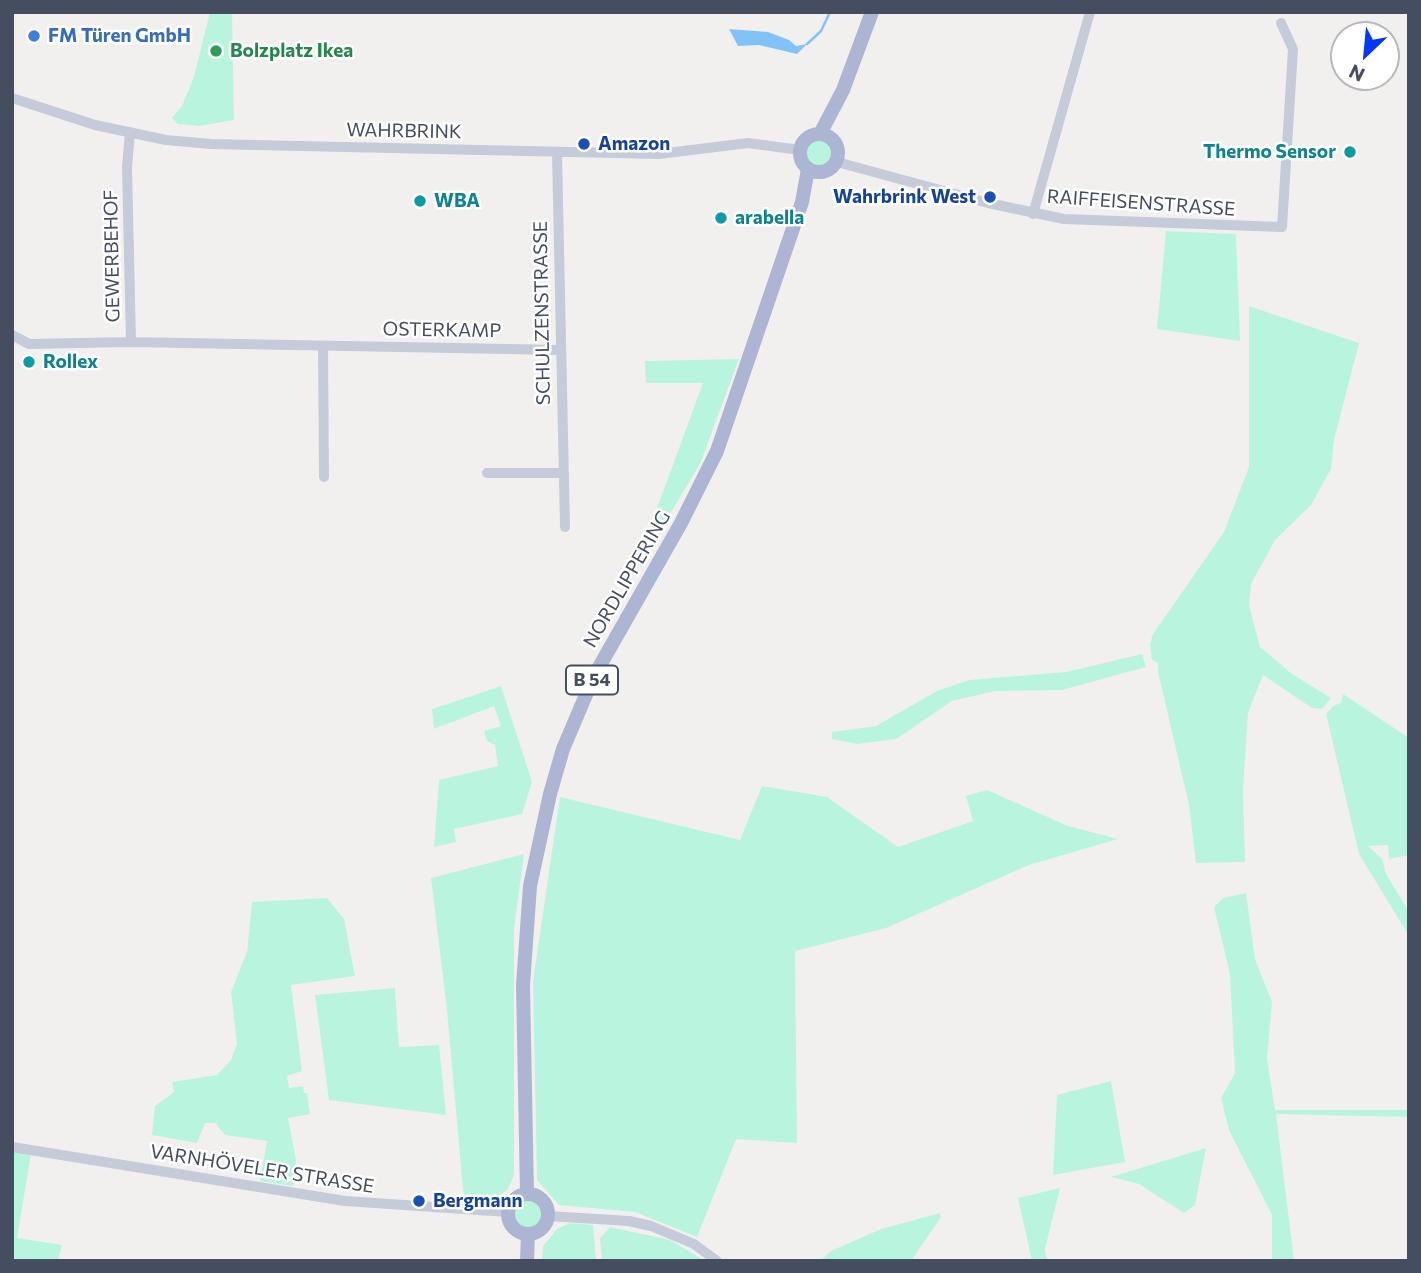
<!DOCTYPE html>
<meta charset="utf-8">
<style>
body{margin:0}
#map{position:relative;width:1421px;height:1273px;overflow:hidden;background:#f2f0ef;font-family:Commissioner,sans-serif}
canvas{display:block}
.frame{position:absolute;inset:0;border:14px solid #454d60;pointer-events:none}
.north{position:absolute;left:1330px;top:21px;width:70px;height:70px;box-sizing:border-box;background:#fff;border:2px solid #b5b8bf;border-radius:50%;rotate:206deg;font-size:19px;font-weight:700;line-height:28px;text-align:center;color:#454d60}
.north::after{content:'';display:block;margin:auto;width:24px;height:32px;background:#0436f8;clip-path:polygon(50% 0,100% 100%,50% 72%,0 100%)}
</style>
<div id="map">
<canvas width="1421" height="1273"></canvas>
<div class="frame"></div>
<div class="north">N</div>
</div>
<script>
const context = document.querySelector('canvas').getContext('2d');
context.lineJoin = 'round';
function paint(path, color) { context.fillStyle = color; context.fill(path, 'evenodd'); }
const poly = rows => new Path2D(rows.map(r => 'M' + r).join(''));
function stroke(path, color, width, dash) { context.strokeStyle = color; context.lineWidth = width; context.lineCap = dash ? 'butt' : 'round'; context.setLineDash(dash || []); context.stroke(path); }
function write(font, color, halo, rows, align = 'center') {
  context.font = font + ' Commissioner,sans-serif'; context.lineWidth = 5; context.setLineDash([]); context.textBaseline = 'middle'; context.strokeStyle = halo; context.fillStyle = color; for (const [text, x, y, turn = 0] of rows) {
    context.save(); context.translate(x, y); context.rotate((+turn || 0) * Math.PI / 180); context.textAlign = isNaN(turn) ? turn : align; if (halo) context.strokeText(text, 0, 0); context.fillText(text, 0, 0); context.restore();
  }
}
paint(poly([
 [210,12,232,12,234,120,199,126,178,124,172,118,182,106,194,77],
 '804 153a15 15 0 1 1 30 0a15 15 0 1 1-30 0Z',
 [1166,231,1236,234,1240,341,1157,329],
 [1249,306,1359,343,1334,440,1331,469,1311,505,1275,540,1251,584,1249,605,1260,647,1292,674,1331,698,1322,709,1312,708,1263,675,1248,713,1243,790,1245,862,1196,863,1189,805,1158,672,1158,663,1152,660,1150,644,1153,634,1224,532,1249,467],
 [739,359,700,464,632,577,624,580,646,538,703,383,646,383,645,361],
 [1142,654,1146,667,1062,690,995,691,952,701,896,739,857,744,832,739,832,732,876,726,937,691,969,680,1066,672],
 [501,686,532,782,522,814,454,829,456,842,434,847,439,780,498,766,495,745,487,741,484,731,501,726,494,706,434,729,432,709],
 [1343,694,1409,738,1409,855,1389,859,1388,845,1368,846,1382,859,1386,874,1409,912,1409,936,1359,854,1326,714,1333,706,1341,703],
 [762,786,827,797,898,847,973,821,966,796,987,790,1068,826,1118,839,1029,865,886,928,795,951,797,1143,736,1139,697,1237,635,1212,559,1205,537,1180,533,981,560,797,740,840],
 [524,854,514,929,514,1175,508,1189,498,1197,464,1200,447,1010,431,878],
 [1246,893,1255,959,1272,1002,1267,1059,1275,1110,1409,1110,1409,1117,1276,1114,1294,1261,1272,1261,1272,1215,1229,1130,1221,1098,1235,1073,1230,974,1214,907,1223,898],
 [327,898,344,919,355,976,291,985,302,1071,287,1076,289,1088,303,1086,304,1093,307,1093,310,1114,288,1118,296,1160,293,1186,260,1181,267,1141,225,1135,215,1123,205,1123,197,1143,152,1135,155,1106,174,1092,172,1082,217,1075,231,1060,237,1044,231,992,247,952,252,902],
 [395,988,399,1047,439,1045,446,1115,329,1100,315,995],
 [1111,1081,1125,1162,1053,1175,1057,1095],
 [1206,1148,1195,1205,1184,1213,1139,1184,1111,1177],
 [12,1152,31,1154,17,1238,62,1245,58,1261,12,1261],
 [1060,1188,1045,1249,1047,1261,1032,1261,1018,1198],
 '513 1214a15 15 0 1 1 30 0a15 15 0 1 1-30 0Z',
 [940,1213,941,1217,911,1261,820,1261,831,1251,881,1229],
 [570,1223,593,1225,596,1261,542,1261,543,1246,557,1229],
 [610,1227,670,1240,705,1261,602,1261,600,1238]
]), '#b9f5de');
paint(poly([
 [729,29,768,32,789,40,796,46,807,44,797,54,759,45,738,46]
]), '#81c3f6');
stroke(poly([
 [807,44,821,31,830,12]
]), '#81c3f6', 2.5);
stroke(poly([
 [12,98,95,125,166,140,211,144,659,154,748,143,800,150],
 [130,132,127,167,131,342],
 [557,153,565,527],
 [837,162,988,203,1064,219,1282,227,1293,49,1281,23],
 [1033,214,1090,12],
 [12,335,29,344,131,342,560,350],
 [323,346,324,477],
 [487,473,563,473],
 [12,1147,345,1201,508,1212],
 [548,1216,629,1221,651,1226,694,1244,717,1261]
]), '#c5cbd9', 10);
stroke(poly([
 '800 153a19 19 0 1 1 38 0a19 19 0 1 1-38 0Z',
 [820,134,843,90,872,12],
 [527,1194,523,985,530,886,550,794,563,749,594,676,681,523,717,451,802,202,808,169],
 '508 1214a20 20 0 1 1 40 0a20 20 0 1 1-40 0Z',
 [527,1261,528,1234]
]), '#acb6d2', 14);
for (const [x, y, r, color] of [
 [34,36,7,"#3f7fe0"],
 [216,51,7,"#2e9e5b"],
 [584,144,7,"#1a4fb4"],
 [1350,152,7,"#0f9aa8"],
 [990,197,7,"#1a4fb4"],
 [420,201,7,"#0f9aa8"],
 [721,218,7,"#0f9aa8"],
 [29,362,7,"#0f9aa8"],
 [419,1201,7,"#1a4fb4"]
]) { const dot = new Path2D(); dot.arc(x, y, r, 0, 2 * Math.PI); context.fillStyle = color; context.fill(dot); stroke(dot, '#fff', 2.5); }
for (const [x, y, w] of [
 [592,680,52]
]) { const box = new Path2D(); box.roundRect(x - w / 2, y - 14.5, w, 29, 5); context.fillStyle = '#fff'; context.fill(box); stroke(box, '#454d60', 2); }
write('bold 18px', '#454d60', null, [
 ["B 54",592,680]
]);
write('bold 19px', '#366cbe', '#fff', [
 ["FM Türen GmbH",48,36]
], 'left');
write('bold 19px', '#27864d', '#fff', [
 ["Bolzplatz Ikea",230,51]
], 'left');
write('19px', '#454d60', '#fff', [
 ["WAHRBRINK",404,131,1],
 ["RAIFFEISENSTRASSE",1141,203,4],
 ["GEWERBEHOF",112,256,-91],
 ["SCHULZENSTRASSE",542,313,-91],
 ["OSTERKAMP",442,330,1],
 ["NORDLIPPERING",627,579,-60],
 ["VARNHÖVELER STRASSE",262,1169,9]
]);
write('bold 19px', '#164399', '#fff', [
 ["Amazon",598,144],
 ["Wahrbrink West",976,197,"right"],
 ["Bergmann",433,1201]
], 'left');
write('bold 19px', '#0d838f', '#fff', [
 ["Thermo Sensor",1336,152,"right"],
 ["WBA",434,201],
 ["arabella",735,218],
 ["Rollex",43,362]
], 'left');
</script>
